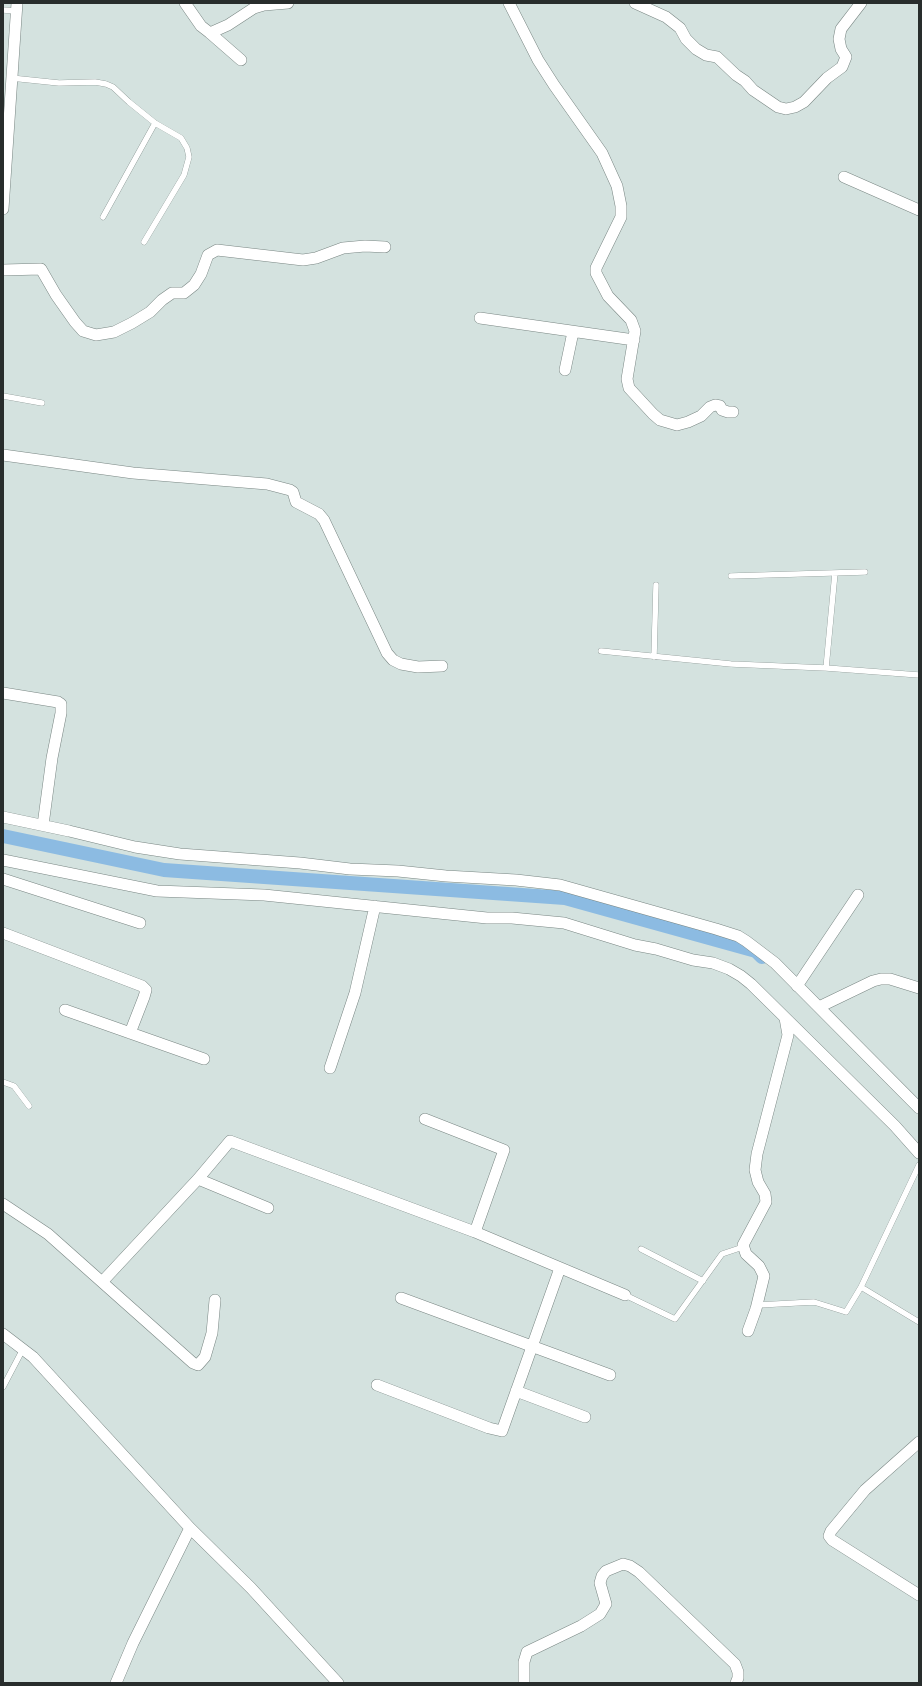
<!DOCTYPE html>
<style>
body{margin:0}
#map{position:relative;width:922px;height:1686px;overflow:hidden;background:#d4e2df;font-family:Inter,sans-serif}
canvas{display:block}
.frame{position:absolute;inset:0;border:4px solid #282d2c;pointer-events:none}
</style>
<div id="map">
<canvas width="922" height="1686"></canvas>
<div class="frame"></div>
</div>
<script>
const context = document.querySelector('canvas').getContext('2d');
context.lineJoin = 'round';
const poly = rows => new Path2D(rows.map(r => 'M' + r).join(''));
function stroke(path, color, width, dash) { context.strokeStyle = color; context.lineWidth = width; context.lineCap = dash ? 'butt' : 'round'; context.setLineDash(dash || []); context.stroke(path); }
stroke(poly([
 [3,836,164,870,565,898,756,951,762,957]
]), '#8cbbe2', 14);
const service = poly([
 [3,10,16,11],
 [11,78,59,83,95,82,106,84,113,87,129,102,155,123,181,138,187,148,189,157,184,175,144,242],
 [103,217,155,123],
 [3,396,42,403],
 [731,576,865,572],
 [601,651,731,664,826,668,919,675],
 [654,657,656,585],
 [826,668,835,573],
 [3,1082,14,1086,29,1106],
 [641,1249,703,1281],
 [861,1287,919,1322],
 [625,1295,675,1319,722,1254,743,1247],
 [758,1305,814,1302,846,1312,861,1287,919,1165],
 [3,1387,23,1349]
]);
const minor = poly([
 [185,3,201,26,210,33,228,25,254,8,264,5,288,3],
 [509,3,538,60,554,85,602,153,617,186,621,206,621,217,596,268,596,273,608,296,631,320,635,331,627,379,629,388,653,414,660,420,677,425,688,422,701,416,710,407,715,405,720,406,722,410,728,412,733,412],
 [635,3,666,17,680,28,686,39,696,49,706,55,717,57,736,75,745,81,753,90,778,107,786,109,795,107,804,102,827,78,842,67,846,57,841,49,839,39,841,29,861,3],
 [210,33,241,60],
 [844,177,919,210],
 [3,209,17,3],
 [3,270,41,269,56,295,75,322,83,331,96,335,114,332,132,323,150,312,162,300,172,293,184,293,194,285,201,274,208,255,217,250,303,260,316,258,343,248,365,246,385,247],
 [480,318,634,340],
 [565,370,573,332],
 [3,455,133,473,267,484,290,490,293,492,296,502,319,514,324,520,387,653,393,660,401,664,418,667,442,666],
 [3,693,58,702,61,704,61,713,52,758,43,825],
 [3,817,69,831,135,847,180,854,300,863,350,869,398,871,446,876,516,880,560,885,716,929,738,936,746,941,775,963,919,1108],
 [3,860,157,891,264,895,487,918,512,918,564,923,635,945,656,949,693,960,713,963,729,969,741,976,751,984,895,1126,919,1153],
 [3,879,140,923],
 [3,933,142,986,146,990,144,997,130,1033],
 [797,986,858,895],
 [819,1007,873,981,881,979,890,979,919,988],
 [65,1010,204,1059],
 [330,1068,355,993,375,906],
 [425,1119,504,1150,475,1232],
 [198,1179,268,1208],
 [3,1204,48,1234,193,1363,198,1365,205,1357,212,1333,215,1300],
 [102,1282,198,1179,230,1141,475,1232,625,1295],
 [401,1298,610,1375],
 [748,1331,756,1309,764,1276,759,1266,746,1254,743,1245,766,1202,765,1194,758,1182,755,1170,757,1154,788,1035,785,1018],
 [3,1334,33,1357,190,1528,251,1588,338,1683],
 [377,1385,489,1428,502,1431,560,1268],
 [516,1391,585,1417],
 [919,1442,865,1490,831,1531,829,1536,832,1540,919,1595],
 [116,1683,133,1643,190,1528],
 [524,1683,524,1662,527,1652,581,1626,600,1614,606,1604,600,1583,602,1576,606,1571,623,1564,630,1566,639,1572,735,1664,738,1672,738,1678,736,1683]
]);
stroke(service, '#798683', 6);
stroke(minor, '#798683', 12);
stroke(service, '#fff', 5.5);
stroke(minor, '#fff', 11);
</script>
